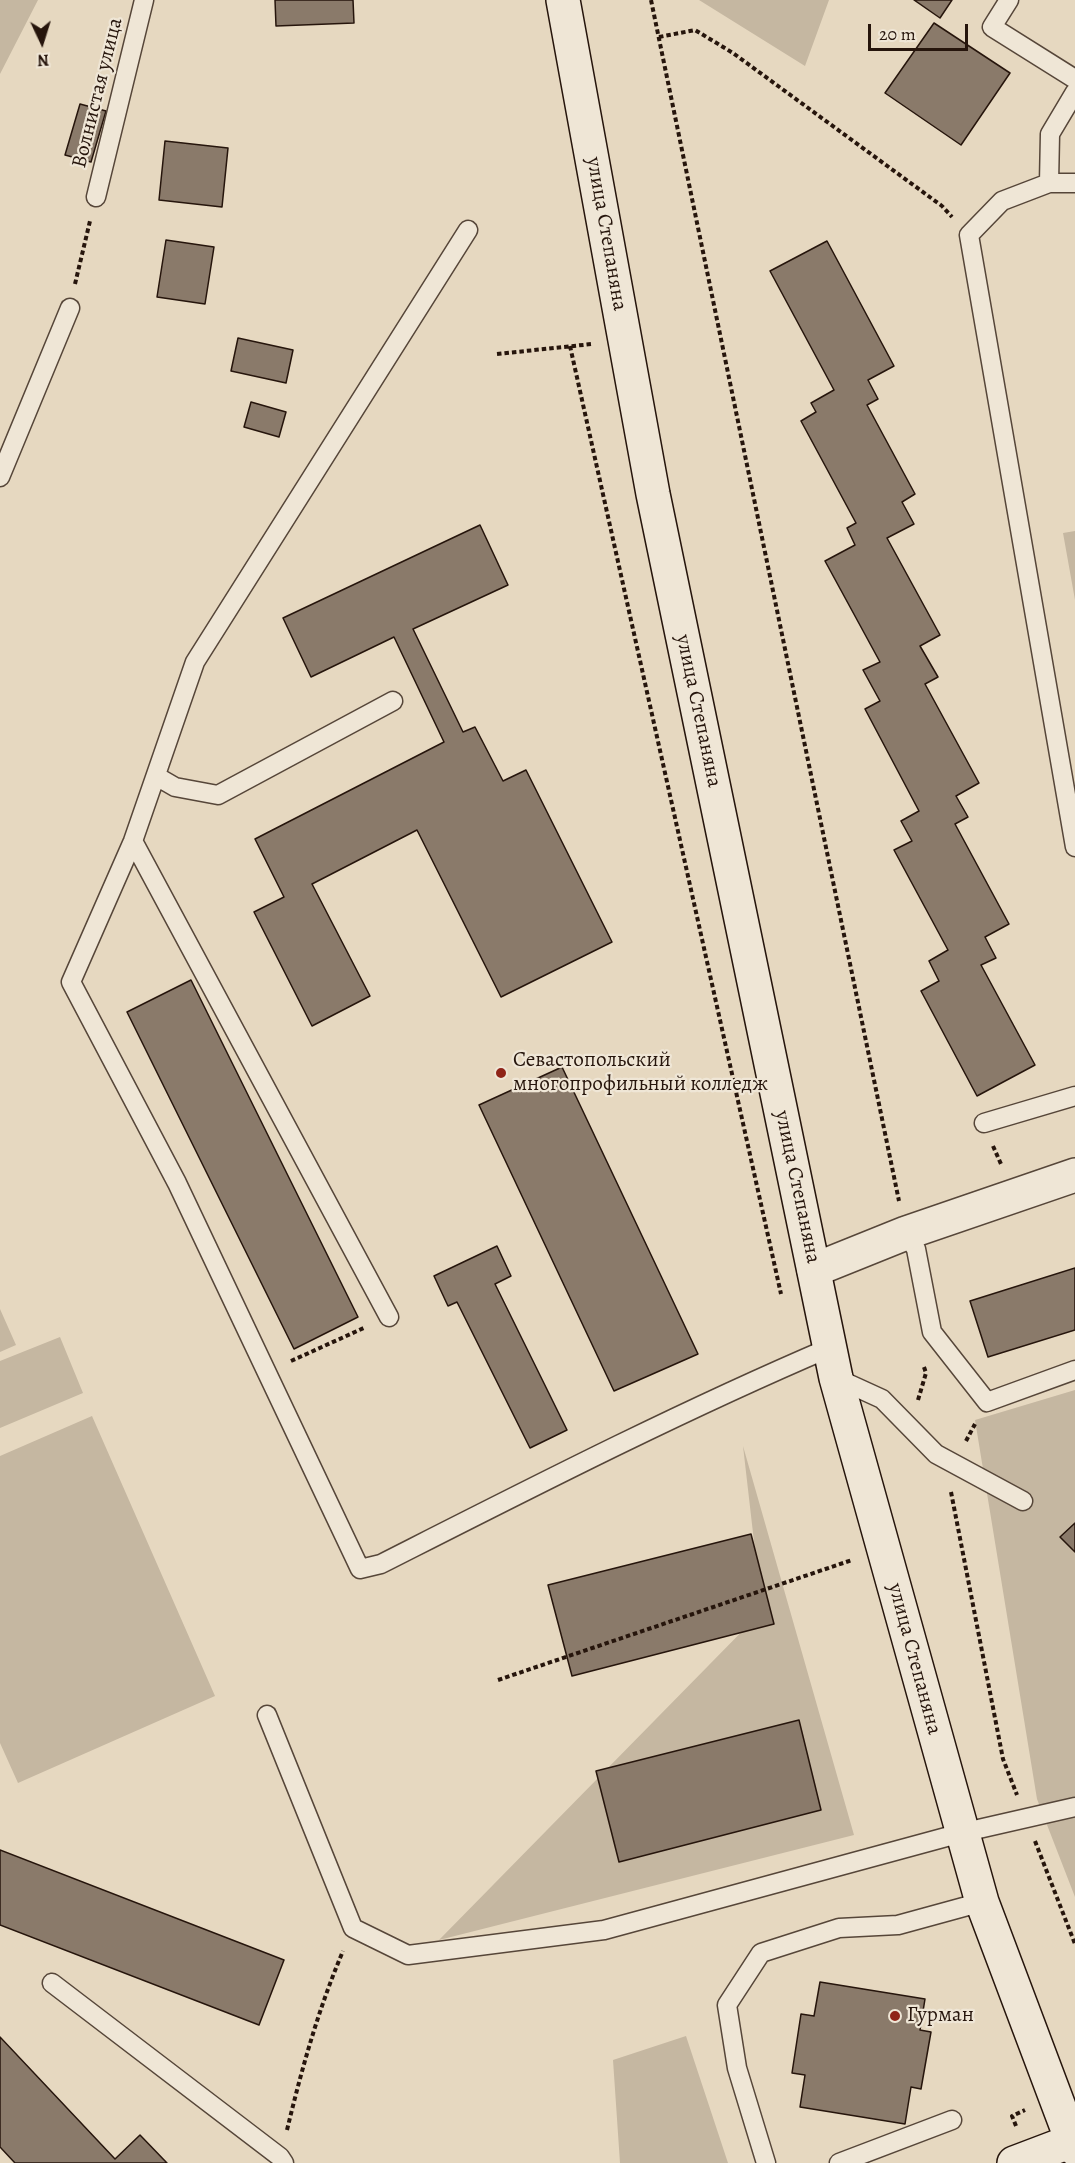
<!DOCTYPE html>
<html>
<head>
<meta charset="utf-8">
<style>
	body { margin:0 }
	#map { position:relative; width:1075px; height:2163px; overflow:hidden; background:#e6d8c0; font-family:Alegreya,serif }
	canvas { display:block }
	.north { position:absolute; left:12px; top:12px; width:60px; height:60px; -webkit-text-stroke:4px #efe6d6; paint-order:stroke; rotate:176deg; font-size:16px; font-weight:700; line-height:24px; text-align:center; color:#26150c }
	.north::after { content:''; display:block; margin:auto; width:21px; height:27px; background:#26150c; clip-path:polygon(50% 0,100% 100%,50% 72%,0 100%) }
	.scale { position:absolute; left:868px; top:24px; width:100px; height:27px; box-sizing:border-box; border:3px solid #26150c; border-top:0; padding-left:8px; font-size:18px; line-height:21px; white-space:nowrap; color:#26150c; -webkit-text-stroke:4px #efe6d6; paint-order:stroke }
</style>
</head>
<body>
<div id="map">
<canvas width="1075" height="2163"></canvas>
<div class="north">N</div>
<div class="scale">20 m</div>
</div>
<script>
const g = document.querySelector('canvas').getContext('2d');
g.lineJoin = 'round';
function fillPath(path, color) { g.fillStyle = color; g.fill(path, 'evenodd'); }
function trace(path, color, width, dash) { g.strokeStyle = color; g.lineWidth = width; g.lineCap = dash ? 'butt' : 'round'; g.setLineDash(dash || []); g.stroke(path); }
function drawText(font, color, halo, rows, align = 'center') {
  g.font = font + ' Alegreya,serif'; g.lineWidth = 4.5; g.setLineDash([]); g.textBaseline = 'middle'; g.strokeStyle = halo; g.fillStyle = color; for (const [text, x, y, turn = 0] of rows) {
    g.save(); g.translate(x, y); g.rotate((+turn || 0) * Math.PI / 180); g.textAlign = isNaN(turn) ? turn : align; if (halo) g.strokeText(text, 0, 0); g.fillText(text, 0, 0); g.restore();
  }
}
fillPath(new Path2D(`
	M0,0H38L0,74Z
	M699,0H829L805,66Z
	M1075,531V600L1063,533Z
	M0,1309L16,1345L0,1352Z
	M60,1337L83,1393L0,1428V1361Z
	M1075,1390V1897L1037,1799L975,1420Z
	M92,1416L215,1696L18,1783L0,1743V1456Z
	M743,1446L854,1835L439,1940L762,1611Z
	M686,2036L728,2163H620L613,2060Z`), '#c5b7a1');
const building = new Path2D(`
	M275,0H353L354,23L276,26Z
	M914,0H952L940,18Z
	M934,23L1010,73L961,145L885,93Z
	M80,104L106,111L91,162L65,155Z
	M165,141L228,148L222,207L159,200Z
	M166,240L214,247L205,304L157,297Z
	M827,241L894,366L868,380L878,399L867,405L915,494L902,502L914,524L887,538L940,635L920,646L938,677L925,684L979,783L956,796L968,817L955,824L1009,924L985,937L996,958L981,965L1035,1065L977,1096L921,991L939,981L929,961L948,950L894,850L912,841L901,821L919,811L865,709L880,701L863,670L880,662L825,561L855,545L847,528L856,523L801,421L816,412L811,403L834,390L770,271Z
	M238,338L293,350L286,383L231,371Z
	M251,402L286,412L279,437L244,427Z
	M480,525L508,585L413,629L463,732L475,727L503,781L526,770L612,942L501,997L417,830L312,884L370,996L312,1026L254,912L284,897L255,839L444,742L394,637L311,677L283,618Z
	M191,980L358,1317L294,1349L127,1012Z
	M562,1067L698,1354L614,1391L479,1105Z
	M497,1246L511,1276L495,1284L567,1430L530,1448L457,1302L448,1306L434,1276Z
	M1075,1268V1330L988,1357L970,1301Z
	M1075,1523V1552L1060,1537Z
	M751,1534L774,1624L572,1676L548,1585Z
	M799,1720L821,1810L619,1862L596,1771Z
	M0,1850L284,1960L259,2025L0,1925Z
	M820,1982L925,1999L920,2030L931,2032L921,2089L911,2087L905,2124L800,2107L805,2075L792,2073L801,2014L814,2016Z
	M0,2037L115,2159L140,2135L167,2163H15L0,2147Z`);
fillPath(building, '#8a7a6a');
trace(building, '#26150c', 1.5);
const service = new Path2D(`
	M1009,0L992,27L1075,79
	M1049,183L1050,134L1075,92
	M1075,183H1049L1002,201L969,235L1075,847
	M96,197L144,0
	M468,230L195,662L133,841L71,982L177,1183L360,1569L381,1564C529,1489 677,1413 829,1348
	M0,477L70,308
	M156,776L175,787L218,795L393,701
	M133,841L389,1317
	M984,1123L1075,1096
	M906,1233L916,1249L932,1332L987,1402L1075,1370
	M836,1378L882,1399L936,1454L1023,1501
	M267,1715L353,1928L408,1955L604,1930L961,1833L1075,1807
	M52,1983L280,2157L284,2163
	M766,2163L737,2068L727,2005L761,1953L839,1928L898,1925L982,1902
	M839,2163L952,2120`);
const minor = new Path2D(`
	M814,1270L906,1233L1075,1175`);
const secondary = new Path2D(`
	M563,0L653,494L836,1378L982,1902L1075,2149
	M1014,2163L1072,2141`);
trace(service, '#564639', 21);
trace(minor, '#564639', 36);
trace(secondary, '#26150c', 36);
trace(new Path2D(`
	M651,0L899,1201
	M659,37L695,30L733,53L942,206L952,217
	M75,284L90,221
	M570,346L781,1294
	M497,354L592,344
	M993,1146L1001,1164
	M291,1361L366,1327
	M918,1400L926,1373L924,1367
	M966,1441L975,1424
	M951,1492L1003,1759L1017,1795
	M498,1680L852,1560
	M1035,1841L1075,1944
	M1016,2126L1012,2116L1025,2110
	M287,2130C302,2068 318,2010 343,1951`), '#26150c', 4, [4.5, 3]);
trace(service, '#efe6d6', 18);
trace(minor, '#efe6d6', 33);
trace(secondary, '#efe6d6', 33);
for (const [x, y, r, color] of [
	[501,1073,6,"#8f2418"],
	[895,2016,6,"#8f2418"]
]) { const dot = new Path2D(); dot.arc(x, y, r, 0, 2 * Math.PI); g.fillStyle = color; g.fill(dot); trace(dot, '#efe6d6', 2); }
drawText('21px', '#26150c', '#efe6d6', [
	["Волнистая улица",98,93,-76],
	["улица Степаняна",606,234,80],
	["улица Степаняна",698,711,78],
	["улица Степаняна",797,1187,78],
	["улица Степаняна",914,1659,75]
]);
drawText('21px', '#26150c', '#efe6d6', [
	["Севастопольский",513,1061],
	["многопрофильный колледж",513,1085],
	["Гурман",907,2016]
], 'left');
</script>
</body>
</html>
